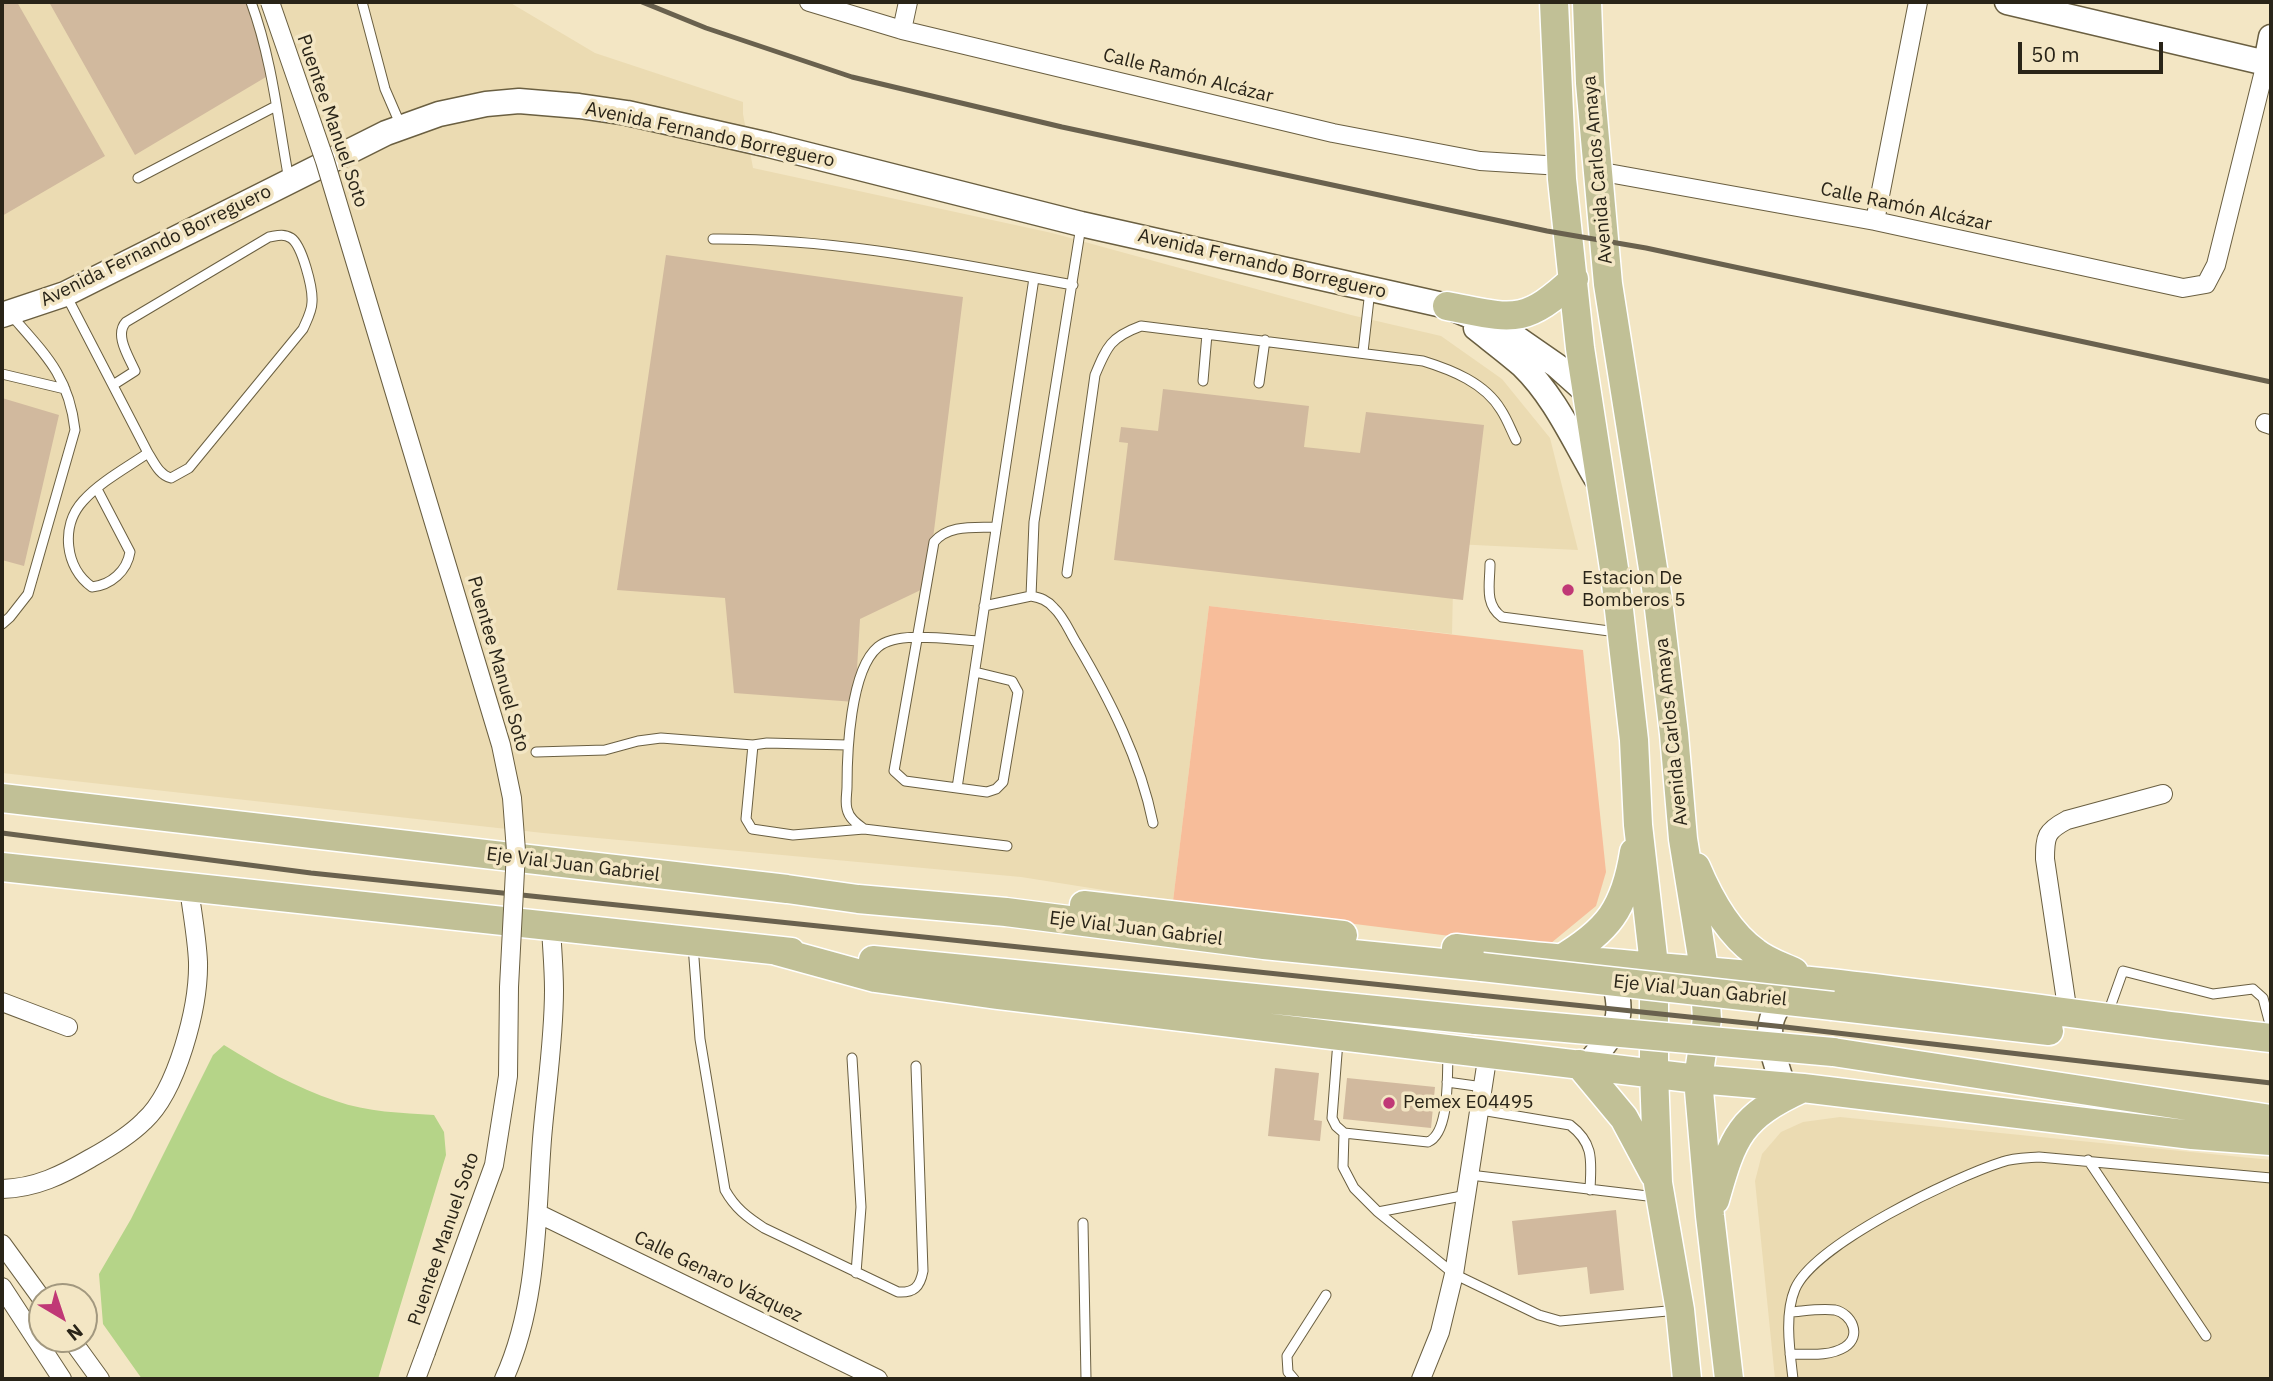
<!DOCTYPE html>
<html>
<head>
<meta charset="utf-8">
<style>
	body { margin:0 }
	#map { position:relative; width:2273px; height:1381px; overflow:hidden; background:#f3e6c4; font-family:"IBM Plex Sans",sans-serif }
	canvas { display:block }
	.frame { position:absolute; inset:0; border:4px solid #292418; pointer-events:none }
	.north { position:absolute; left:28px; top:1283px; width:70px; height:70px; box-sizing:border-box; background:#f3e6c4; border:2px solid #a2987f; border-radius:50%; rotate:141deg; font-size:19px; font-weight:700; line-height:28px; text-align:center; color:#292418 }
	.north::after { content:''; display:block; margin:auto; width:24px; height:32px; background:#c03876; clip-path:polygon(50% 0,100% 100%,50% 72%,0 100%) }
	.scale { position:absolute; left:2018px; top:42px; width:145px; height:32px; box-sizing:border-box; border:4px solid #292418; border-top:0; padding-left:9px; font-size:21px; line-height:24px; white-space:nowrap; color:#292418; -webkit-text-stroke:5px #f3e6c4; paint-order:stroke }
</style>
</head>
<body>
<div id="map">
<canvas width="2273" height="1381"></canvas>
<div class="frame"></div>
<div class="north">N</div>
<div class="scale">50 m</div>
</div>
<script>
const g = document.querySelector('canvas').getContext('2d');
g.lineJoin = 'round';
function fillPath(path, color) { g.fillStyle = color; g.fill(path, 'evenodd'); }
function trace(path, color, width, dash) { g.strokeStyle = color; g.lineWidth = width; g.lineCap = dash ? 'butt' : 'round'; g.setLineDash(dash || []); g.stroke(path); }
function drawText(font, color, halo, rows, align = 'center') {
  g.font = font + ' "IBM Plex Sans",sans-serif'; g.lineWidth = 7; g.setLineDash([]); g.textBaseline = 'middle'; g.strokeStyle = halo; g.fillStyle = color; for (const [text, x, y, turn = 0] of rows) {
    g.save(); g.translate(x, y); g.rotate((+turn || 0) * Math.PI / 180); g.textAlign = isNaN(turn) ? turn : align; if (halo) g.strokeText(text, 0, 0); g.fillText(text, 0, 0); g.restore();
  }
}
fillPath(new Path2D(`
	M2,2H509L595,53L743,102V114L753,168L1052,233L1351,315L1441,336L1502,379L1550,438L1578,550L1454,544L1452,634L1209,606L1173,901L1021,877L543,833L2,773Z
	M1840,1117L2271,1160V1379H1775L1755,1181L1762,1154L1781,1132L1803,1122Z`), '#ebdbb2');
fillPath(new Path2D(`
	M1209,606L1583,650L1606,872L1596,906L1545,948L1173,901Z`), '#f7bd9a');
fillPath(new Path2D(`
	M224,1045C260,1067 296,1088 336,1101C367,1112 402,1113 434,1115L444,1132L446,1155L378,1379H142L103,1324L99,1274L131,1219L213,1055Z`), '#b5d488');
fillPath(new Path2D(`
	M2,2H17L105,156L2,216Z
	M49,2H251L271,74L135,155Z
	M666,255L963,297L927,587L860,619L855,702L734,693L725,598L617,590Z
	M1163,389L1309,406L1304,447L1360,453L1366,412L1484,425L1463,600L1114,560L1128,443L1119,442L1121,427L1158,431Z
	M2,398L59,415L24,566L2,560Z
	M1275,1068L1319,1073L1314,1120L1322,1121L1320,1141L1268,1136Z
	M1347,1078L1435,1087L1431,1128L1343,1119Z
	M1616,1210L1624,1290L1590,1294L1587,1267L1518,1275L1512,1221Z`), '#d1b99e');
const lane = new Path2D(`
	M251,2C272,59 278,120 289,180
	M362,2L385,89L401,126
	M138,178L276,106
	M1081,226L1034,522L1031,596C1041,598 1047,600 1054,608C1064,617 1070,633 1077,644C1110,700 1140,759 1153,823
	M713,239C835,238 954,263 1073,285
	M66,295L148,453C154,462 159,475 171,478L189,468L303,329C307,320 312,311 312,302C313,288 302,245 291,238C283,233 276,236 269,237L126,322C114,335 129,357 135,371L113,385
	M1363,352L1370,290
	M2,374L65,389
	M1203,381L1207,334
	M1259,383L1265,340
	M97,489L130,552C127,571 111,585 92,587C65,568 60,526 83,501C100,482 126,468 148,453
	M1490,564C1490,584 1484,604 1502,617L1617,632
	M1067,573L1095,375C1107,346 1111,337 1141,326L1423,361C1452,370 1485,383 1501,410C1507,419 1511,430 1516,440
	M984,606L1031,596
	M2,624L10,617L28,594L75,430C69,376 45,354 11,315
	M979,641C953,640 898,630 878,647C850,670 847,753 847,787C847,793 845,802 847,809C849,818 856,823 864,829L1007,846
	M975,672L1012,681L1018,692L1003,782L996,789L987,792L905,781L894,771L934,542C949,524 975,528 996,527
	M753,745L746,819L752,829L793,835L864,829
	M536,752L605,750L638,741L661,738L753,745L767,743L847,745
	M957,788L1034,278
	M693,945L700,1039L725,1190C735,1208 747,1217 764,1228L898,1292C914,1293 920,1287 923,1271L916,1066
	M2108,1013L2123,971L2213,994L2253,989L2263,998L2271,1028
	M1338,1041L1332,1118L1336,1126L1344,1133L1428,1142C1450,1133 1447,1075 1448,1054
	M852,1058L861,1207L856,1273
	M1447,1082L1483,1087
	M1481,1110L1570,1125C1595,1144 1591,1162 1590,1190
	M1344,1133L1343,1167L1354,1188L1378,1212
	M2088,1160L2206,1336
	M1470,1175L1656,1197
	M1467,1195L1378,1212L1454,1274L1539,1315L1560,1321L1678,1310
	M1083,1223L1086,1379
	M1790,1312C1804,1311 1821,1308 1835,1310C1852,1314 1862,1336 1845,1347C1829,1357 1808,1354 1790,1354
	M1294,1379L1288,1372L1287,1356L1326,1295
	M1793,1379C1790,1352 1784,1315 1795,1289C1814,1244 1955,1177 2002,1162C2013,1158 2027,1158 2039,1157L2271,1178`);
const street = new Path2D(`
	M809,2L902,30L1333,133L1480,161L1562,166
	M902,30L908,2
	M1597,171L1875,221L2183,288L2206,284L2216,265L2266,63
	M1875,221L1918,2
	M2265,423L2271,425
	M2,1002L68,1027
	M2068,1014L2045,859C2045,836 2046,831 2067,820L2163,794
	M2,1189C36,1188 62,1175 91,1158C109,1148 130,1135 144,1121C177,1091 199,1007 198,962C197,938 192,912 189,888
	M539,1214L878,1379
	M2,1244L42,1299
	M2,1287L62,1379
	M71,1339L100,1379
	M416,1379L426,1352
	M504,1379C538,1304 536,1219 542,1139C546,1090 554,1040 554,990C554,969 552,948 551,927
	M1421,1379L1440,1332L1454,1274L1488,1053`);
const secondary = new Path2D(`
	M2007,2L2266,63L2271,37
	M2,315L65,294L386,133L439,114L486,104L519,101L579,106L627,113L769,145L1081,224L1447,306L1508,332L1557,366L1585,391
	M1476,328C1491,340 1507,352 1522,365C1555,397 1573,439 1596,478
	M1587,1065C1622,1025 1625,1017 1610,966
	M1783,1086C1772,1049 1756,1018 1794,991`);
const primary = new Path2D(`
	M1554,2L1562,179L1580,348L1615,575L1634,740L1638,825L1654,965V1073L1658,1183L1680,1310L1687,1379
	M1587,2L1590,83L1608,284L1658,600L1674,734L1683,839L1704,969L1707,1019L1698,1079L1710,1216L1729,1379
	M1447,306C1511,318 1523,327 1574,279
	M2,798L787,889L858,899L1006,912L1264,945L1482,967
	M2,867L791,952
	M1696,867C1709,898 1727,932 1755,952C1766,961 1781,966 1794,972
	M1084,905L1343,935
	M1456,948C1577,962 1699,969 1820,982C1970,998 2120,1021 2271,1038
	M773,950L875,978L997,995L1698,1079L1803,1088L2192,1135L2271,1141
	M873,960L1476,1020
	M1559,960C1608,931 1625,909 1634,852
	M1833,1006L2049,1031
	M1833,1052L2271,1119
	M1579,1064L1624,1118L1654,1174
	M1715,1200C1733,1136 1740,1117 1803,1088`);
trace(lane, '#6a5f41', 11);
trace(street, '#6a5f41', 20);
trace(secondary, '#6a5f41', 27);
trace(primary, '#fff', 31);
trace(lane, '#fff', 9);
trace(street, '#fff', 18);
trace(secondary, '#fff', 24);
trace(primary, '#c1c096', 28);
trace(new Path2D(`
	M642,2L706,28L852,77L1062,127L1547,231L1646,248L2271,382
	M2,833L311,873L1785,1027L2271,1083`), '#69614e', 5);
const streetBridge = new Path2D(`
	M270,2L325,161L501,745L512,798L516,851L509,987L508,1076L494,1165L426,1352`);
const primaryBridge = new Path2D(`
	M1482,967L1833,1006
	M1476,1020L1833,1052`);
trace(streetBridge, '#6a5f41', 20, []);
trace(primaryBridge, '#fff', 31, []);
trace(streetBridge, '#fff', 18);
trace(primaryBridge, '#c1c096', 28);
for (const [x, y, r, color] of [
	[1568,590,7,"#c03876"],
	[1389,1103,7,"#c03876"]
]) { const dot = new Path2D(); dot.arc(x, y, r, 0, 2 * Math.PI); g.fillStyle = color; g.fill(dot); trace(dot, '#f3e6c4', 2.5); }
drawText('19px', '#292418', '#f3e6c4', [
	["Calle Ramón Alcázar",1188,76,14],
	["Puentee Manuel Soto",332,121,71],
	["Avenida Fernando Borreguero",710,135,12],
	["Avenida Carlos Amaya",1598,170,-95],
	["Calle Ramón Alcázar",1906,207,12],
	["Avenida Fernando Borreguero",156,246,-26],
	["Avenida Fernando Borreguero",1262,264,13],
	["Puentee Manuel Soto",498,664,74],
	["Avenida Carlos Amaya",1672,732,-96],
	["Eje Vial Juan Gabriel",573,865,7],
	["Eje Vial Juan Gabriel",1136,929,7],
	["Eje Vial Juan Gabriel",1700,991,6],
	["Puentee Manuel Soto",444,1239,-71],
	["Calle Genaro Vázquez",718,1277,26]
]);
drawText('19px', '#292418', '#f3e6c4', [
	["Estacion De",1582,579],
	["Bomberos 5",1582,601],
	["Pemex E04495",1403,1103]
], 'left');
</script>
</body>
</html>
